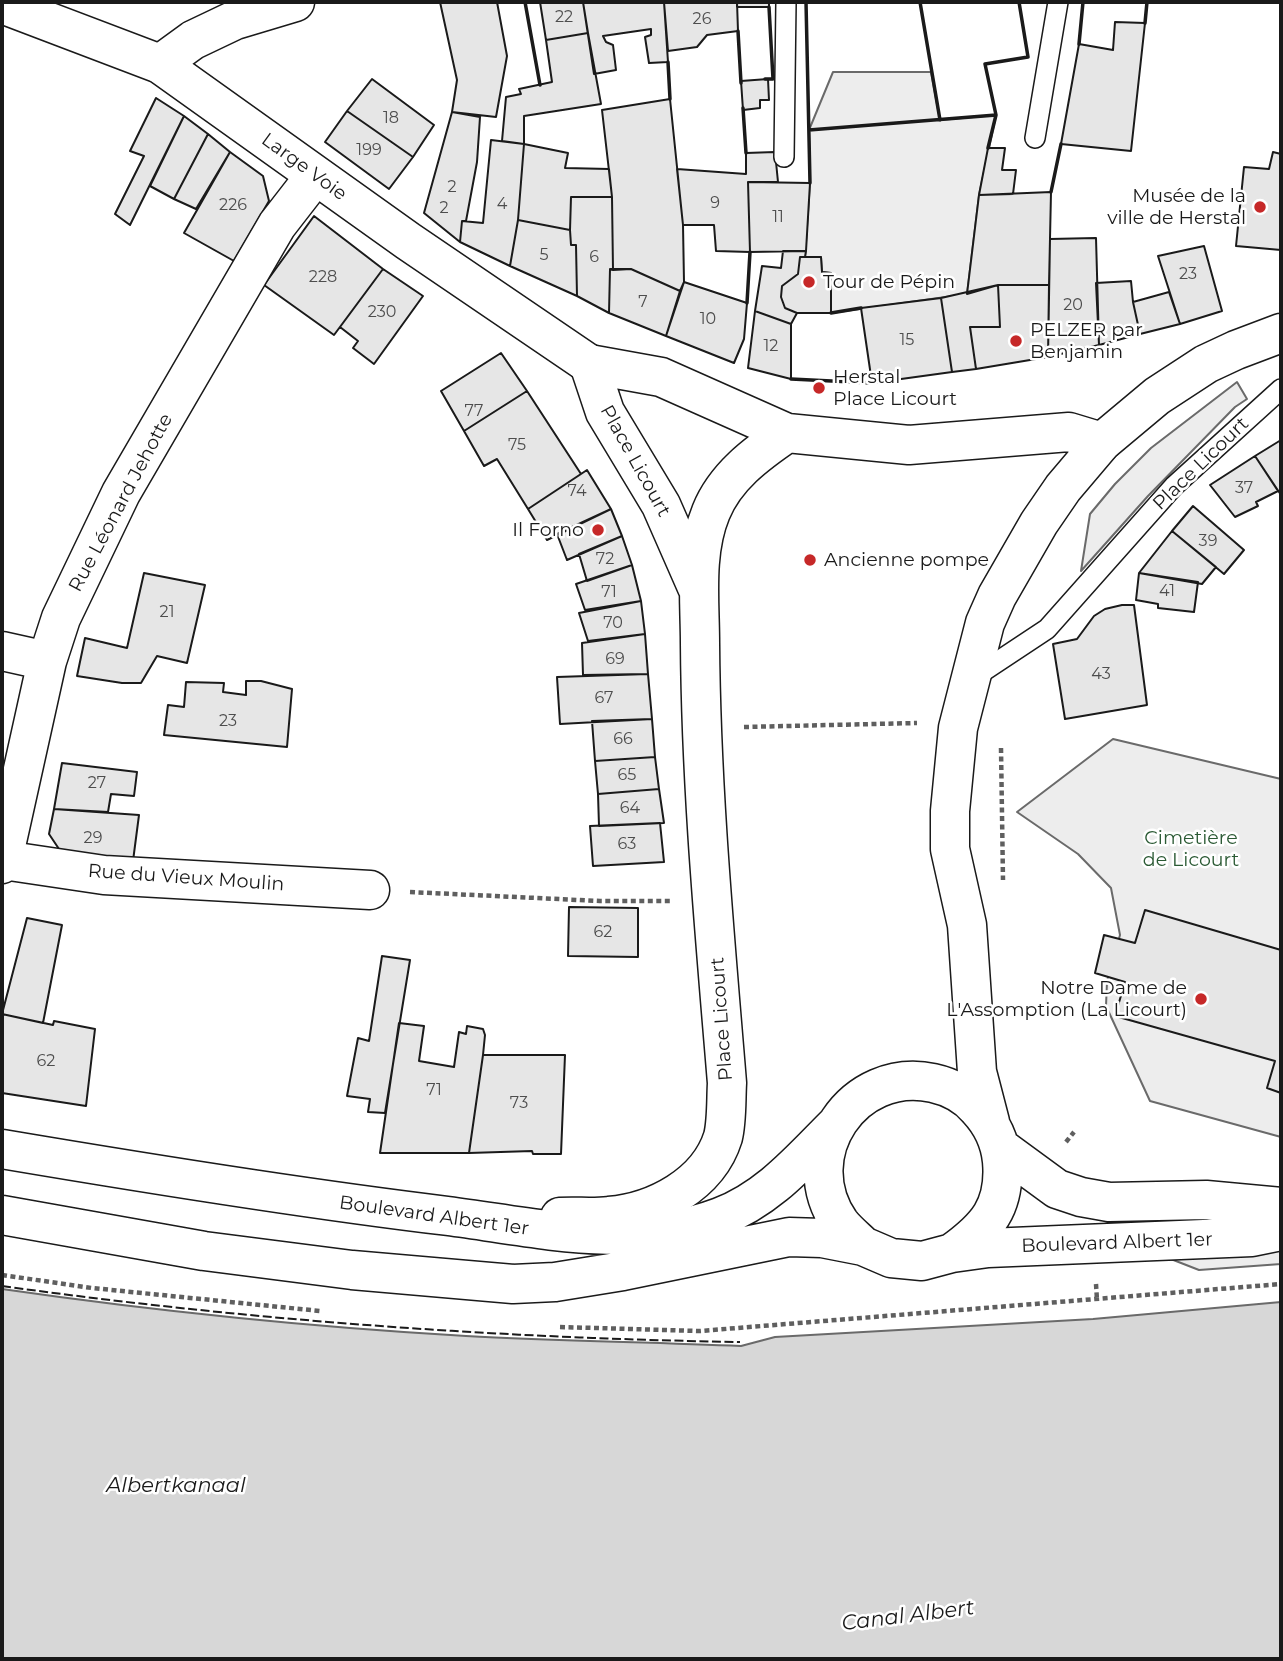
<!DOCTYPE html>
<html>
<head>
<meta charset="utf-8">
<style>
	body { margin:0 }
	#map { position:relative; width:1283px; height:1661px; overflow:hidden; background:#fff; font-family:Montserrat,sans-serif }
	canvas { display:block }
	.frame { position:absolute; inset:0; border:4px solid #1a1a1a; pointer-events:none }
</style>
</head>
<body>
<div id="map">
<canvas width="1283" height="1661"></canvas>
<div class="frame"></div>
</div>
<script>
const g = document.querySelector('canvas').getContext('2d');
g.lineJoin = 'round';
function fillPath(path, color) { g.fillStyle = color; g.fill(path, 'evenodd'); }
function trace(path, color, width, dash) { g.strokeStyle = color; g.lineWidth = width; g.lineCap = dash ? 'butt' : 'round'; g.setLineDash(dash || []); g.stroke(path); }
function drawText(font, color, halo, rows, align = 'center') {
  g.font = font + ' Montserrat,sans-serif'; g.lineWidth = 5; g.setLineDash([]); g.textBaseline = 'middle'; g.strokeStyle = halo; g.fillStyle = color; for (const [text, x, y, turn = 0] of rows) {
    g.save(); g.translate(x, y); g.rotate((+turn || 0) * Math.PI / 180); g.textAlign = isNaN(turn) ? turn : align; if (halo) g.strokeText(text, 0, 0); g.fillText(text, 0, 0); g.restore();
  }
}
const built = new Path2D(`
	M833,72H931L940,120L996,115L979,195L967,294L831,313V273L822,272L821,257H805L810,183L809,130Z
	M1237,382L1247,399L1235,407L1148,496L1081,571L1090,514L1115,484L1151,448Z
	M1113,739L1281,779V1137L1150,1101L1106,1006L1107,981L1120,935L1111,888L1078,854L1017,812Z
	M1281,1244V1264L1199,1270L1158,1254Z`);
fillPath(built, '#ededed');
trace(built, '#6a6a6a', 2);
const water = new Path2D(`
	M2,1289C155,1311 310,1327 466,1336C557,1341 649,1342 741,1346L775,1337L1093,1319L1281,1302V1659H2Z`);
fillPath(water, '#d7d7d7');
trace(water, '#6a6a6a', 2);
const building = new Path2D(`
	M440,2H497L507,56L496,117L452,112L457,80Z
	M540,2H583L588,33L546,40Z
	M583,2H664L668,62L649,63L645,37L651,35V29L603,36L606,42L613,45L616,70L594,74Z
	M664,2H737L738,31L707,35L697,47L668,51Z
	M737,2H769V7H737Z
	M1115,22L1145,23L1131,151L1061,144L1079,44L1113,50Z
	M588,33L601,104L524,116V144L502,141L506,97L521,94L519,89L552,82L546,40Z
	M372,79L434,125L413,157L347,111Z
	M768,79L769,100H760V108L743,110L741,81Z
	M156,98L184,116L130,225L115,214L144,156L130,151Z
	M670,99L683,225L684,282L680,291L631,269L613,270L612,197L602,110Z
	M347,111L413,157L389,189L325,142Z
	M452,112L480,117L477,162L466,221H462L460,242L424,213Z
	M184,116L208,134L174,199L150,186Z
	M208,134L230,152L196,209L174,199Z
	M491,140L524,144L518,220L510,266L460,242L462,221L483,223Z
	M524,144L568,153L565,168L609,169L612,197H571L570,230L518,220Z
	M988,148H1005L1002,170H1016L1013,194L979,195Z
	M230,152L263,176L269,201L234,261L184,233Z
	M775,152L778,182H748L750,252L716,251L714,225H683L677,169L746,174V153Z
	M1273,152L1281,154V250L1236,246L1244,167L1269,169Z
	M748,182L810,183L806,251L750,252Z
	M1051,192L1049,285H998L967,294L979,195Z
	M571,197H612L613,270L610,269L609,313L577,296L576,245H571L570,230Z
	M314,216L383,269L334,335L264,285Z
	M518,220L570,230L571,245H576L577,296L510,266Z
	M1096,238L1099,345L1048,357L1050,239Z
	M1204,246L1222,311L1180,324L1158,256Z
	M783,251H806L805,257H800L798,274L782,286L781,297L785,308L797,313L791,324L755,311L762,266L781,268Z
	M800,257H821L822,272L831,273V313H797L785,308L781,297L782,286L798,274Z
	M383,269L423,296L374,364L353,348L358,341L340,327Z
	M610,269H631L680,291L666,336L609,313Z
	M1131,281L1133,302L1140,334L1099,345L1096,283Z
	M684,282L747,303L744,339L734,363L666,336Z
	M998,285H1049L1048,357L976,369L970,327H1000Z
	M998,285L1000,327H970L976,369L952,372L941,298Z
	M1169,292L1180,324L1140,334L1133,302Z
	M941,298L952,372L872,383L861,308Z
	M755,311L791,324V379L748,368Z
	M501,353L527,391L464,431L441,391Z
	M527,391L581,474L528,509L497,459L484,466L464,431Z
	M1281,440V495L1255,456Z
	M1255,456L1278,491L1256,502L1258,506L1235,517L1210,485Z
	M587,470L611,509L547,540L528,509Z
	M1193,506L1244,550L1224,574L1172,531Z
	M611,509L622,536L567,560L557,534Z
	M1172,531L1216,567L1202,584L1139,573Z
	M622,536L632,565L587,581L579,554Z
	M632,565L641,601L585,610L576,584Z
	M144,573L205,585L187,663L157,656L141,683H122L77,676L85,638L127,648Z
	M1139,573L1198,582L1194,612L1158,608V604L1136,600Z
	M641,601L645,634L588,641L579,613Z
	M1122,605H1134L1147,705L1065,719L1053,644L1077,639L1094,616L1105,609Z
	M645,634L648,674L583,675L582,643Z
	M648,674L652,719L560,724L557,677Z
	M246,681H261L292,689L287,747L164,735L168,705L184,707L186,682L224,683L223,692L246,695Z
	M652,719L655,757L595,761L592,721Z
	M655,757L659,789L598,794L595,761Z
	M62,763L137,772L134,796L111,794L108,812L54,809Z
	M659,789L664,823L599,826L598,794Z
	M54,809L139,815L133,861L61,852L49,834Z
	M660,823L664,862L593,866L590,826Z
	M569,907L638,908V957L568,956Z
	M1145,910L1281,950V1093L1267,1088L1275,1061L1115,1016L1125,982L1095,973L1104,935L1135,943Z
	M27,918L62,925L43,1023L2,1014Z
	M382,956L410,960L385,1113L368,1112L370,1099L347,1096L358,1038L369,1041Z
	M2,1014L53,1025L54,1021L95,1029L86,1106L2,1093Z
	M399,1023L424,1026L419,1061L454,1067L459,1032L466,1034L467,1026L483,1029L485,1035L483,1055L469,1153H380Z
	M483,1055H565L561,1154H533L532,1151L469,1153Z`);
fillPath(building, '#e6e6e6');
trace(building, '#1a1a1a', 2);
const lane = new Path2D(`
	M1035,138L1058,2
	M784,157L786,2
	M973,678L1047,629L1174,486L1281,389`);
const street = new Path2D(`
	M160,64L193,40L235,20L295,2
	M697,587L661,505L605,412L589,364L661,377L787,433L909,445L1069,432L1102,442
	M2,651L47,661
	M3,860L104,875L370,890
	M2,864L47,661L61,618L121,493L277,225L315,176
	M560,1217C576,1216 593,1218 609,1216C655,1212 708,1185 723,1137C727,1121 726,1100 727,1083C715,937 701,790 700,643C700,601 694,553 711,512C725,477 756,454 787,433`);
const secondary = new Path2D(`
	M2,4L160,64L408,241L589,364
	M990,1122L977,1072L967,925L950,849V811L958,728L985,623L997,596L1039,523L1063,488L1102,442L1157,396L1206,364L1236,350L1281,333
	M1001,1148L1057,1189L1081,1197L1109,1202L1206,1200L1281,1207
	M2,1149C150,1174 298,1198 448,1216C540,1228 630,1251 720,1217C768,1199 800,1161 835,1126
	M2,1215L204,1251L282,1261L352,1270L513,1284L555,1282L623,1271L789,1237L822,1238L863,1246L891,1258L922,1261L952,1253L988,1248L1252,1237L1281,1231
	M863,1246C856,1239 846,1231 840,1223C793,1155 853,1066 933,1083C951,1087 967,1096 978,1109C992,1124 1000,1141 1002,1161C1006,1207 987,1228 952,1253`);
trace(lane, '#1a1a1a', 22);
trace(street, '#1a1a1a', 41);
trace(secondary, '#1a1a1a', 41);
trace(new Path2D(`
	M744,727L917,723
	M1001,748L1003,880
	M410,892L600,901H671
	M1066,1142L1074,1132
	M2,1275L92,1288L320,1311
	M1096,1284L1097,1300
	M560,1327L700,1331L1281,1284`), '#5f5f5f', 4.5, [5, 3.5]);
trace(lane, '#fff', 19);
trace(street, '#fff', 38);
trace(secondary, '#fff', 38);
trace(new Path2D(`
	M2,1286C246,1320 493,1338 740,1342`), '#1a1a1a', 2, [9, 3.5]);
trace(new Path2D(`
	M525,2L540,85
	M806,2L810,183
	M920,2L940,120
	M1145,23L1147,2
	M738,31L741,83
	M1079,44L1083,2
	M668,62L670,99
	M765,79H773L769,7
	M743,108L746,153
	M809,130L996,115
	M988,148L996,115L985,64L1028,57L1019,2
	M1051,192L1061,144
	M747,303L750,252
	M831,313L861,308
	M791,379L872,383`), '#1a1a1a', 3.5);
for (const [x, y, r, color] of [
	[1260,207,7,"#c62828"],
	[809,282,7,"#c62828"],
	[1016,341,7,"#c62828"],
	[819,388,7,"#c62828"],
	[598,530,7,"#c62828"],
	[810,560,7,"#c62828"],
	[1201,999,7,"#c62828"]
]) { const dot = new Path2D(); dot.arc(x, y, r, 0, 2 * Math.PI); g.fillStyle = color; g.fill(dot); trace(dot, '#fff', 2.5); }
drawText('16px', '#4d4d4d', null, [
	["22",564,17],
	["26",702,19],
	["18",391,118],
	["199",369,150],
	["2",452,187],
	["9",715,203],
	["4",502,204],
	["226",233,205],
	["2",444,208],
	["11",778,217],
	["5",544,255],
	["6",594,257],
	["23",1188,274],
	["228",323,277],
	["7",643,302],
	["20",1073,305],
	["230",382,312],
	["10",708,319],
	["15",907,340],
	["12",771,346],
	["77",474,411],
	["75",517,445],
	["37",1244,488],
	["74",577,491],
	["39",1208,541],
	["72",605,559],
	["41",1167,591],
	["71",609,592],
	["21",167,612],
	["70",613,623],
	["69",615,659],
	["43",1101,674],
	["67",604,698],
	["23",228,721],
	["66",623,739],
	["65",627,775],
	["27",97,783],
	["64",630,808],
	["29",93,838],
	["63",627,844],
	["62",603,932],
	["62",46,1061],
	["71",434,1090],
	["73",519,1103]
]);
drawText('19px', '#1a1a1a', '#fff', [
	["Large Voie",304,167,36],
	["Place Licourt",635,461,61],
	["Place Licourt",1201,464,-44],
	["Rue Léonard Jehotte",121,503,-62],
	["Rue du Vieux Moulin",186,878,4],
	["Place Licourt",722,1019,-94],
	["Boulevard Albert 1er",434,1216,8],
	["Boulevard Albert 1er",1117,1243,-2]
]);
drawText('19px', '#1a1a1a', '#fff', [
	["Musée de la",1246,196,"right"],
	["ville de Herstal",1246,218,"right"],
	["Tour de Pépin",823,282],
	["PELZER par",1030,330],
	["Benjamin",1030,352],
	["Herstal",833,377],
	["Place Licourt",833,399],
	["Il Forno",584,530,"right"],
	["Ancienne pompe",824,560],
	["Notre Dame de",1187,988,"right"],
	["L'Assomption (La Licourt)",1187,1010,"right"]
], 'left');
drawText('19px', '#2b5a34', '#fff', [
	["Cimetière",1191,838],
	["de Licourt",1191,860]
]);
drawText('italic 21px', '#1a1a1a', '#fff', [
	["Albertkanaal",176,1486],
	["Canal Albert",908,1616,-7]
]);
</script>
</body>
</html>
